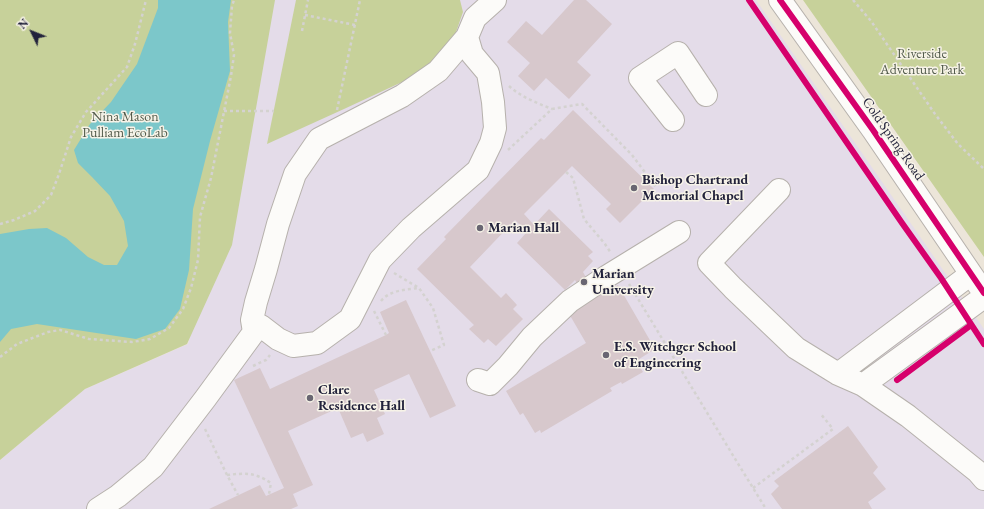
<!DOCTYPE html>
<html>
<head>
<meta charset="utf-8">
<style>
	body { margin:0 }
	#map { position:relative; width:984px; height:509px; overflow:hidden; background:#ece5d9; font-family:"EB Garamond",serif }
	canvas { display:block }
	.north { position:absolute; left:12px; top:12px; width:40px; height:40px; -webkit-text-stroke:3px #f7f3e8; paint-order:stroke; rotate:313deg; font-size:11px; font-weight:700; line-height:16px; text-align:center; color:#22223b }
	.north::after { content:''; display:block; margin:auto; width:14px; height:18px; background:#22223b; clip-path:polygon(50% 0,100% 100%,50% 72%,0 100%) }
</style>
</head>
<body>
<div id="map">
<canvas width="984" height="509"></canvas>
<div class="north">N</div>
</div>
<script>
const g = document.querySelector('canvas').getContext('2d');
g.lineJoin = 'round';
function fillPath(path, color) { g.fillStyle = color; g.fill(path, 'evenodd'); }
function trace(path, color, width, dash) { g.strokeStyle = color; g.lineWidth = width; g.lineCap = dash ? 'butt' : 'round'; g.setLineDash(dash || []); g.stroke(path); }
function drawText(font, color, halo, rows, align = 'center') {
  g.font = font + ' "EB Garamond",serif'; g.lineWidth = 3; g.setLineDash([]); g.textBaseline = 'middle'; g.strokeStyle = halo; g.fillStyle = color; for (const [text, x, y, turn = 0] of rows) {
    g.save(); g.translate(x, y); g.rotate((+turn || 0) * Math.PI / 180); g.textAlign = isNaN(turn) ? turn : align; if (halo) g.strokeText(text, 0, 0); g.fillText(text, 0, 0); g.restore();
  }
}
fillPath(new Path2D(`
	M274,0H756L984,329V509H0V460L85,389L188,344Z`), '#e4dce9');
fillPath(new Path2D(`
	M0,0H275L232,245L187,344L85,389L0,460Z
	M296,0H460L463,12L455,35L428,70L344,109L267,144Z
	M803,0H984V257Z`), '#c7d19a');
fillPath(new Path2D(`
	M158,0H231L228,22L230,71L210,141L193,209L189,270L180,309L165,329L136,339L37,324L11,329L0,342V234L29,229L47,228L66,238L88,257L104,265H117L128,246L124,221L110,196L92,177L78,163L74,150L90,124L111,102L137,64L158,8Z`), '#7cc7ca');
fillPath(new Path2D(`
	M574,0H586L612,24L577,62L591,75L569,99L546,78L534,91L518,76L530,63L507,42L526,21L542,35Z
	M573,110L654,189L620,223L606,209L611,204L572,166L524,214L534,225L549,209L593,252L588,256L593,261L583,272L597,297L618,285L655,349L636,361L643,372L622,384L621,382L610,388L612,391L541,433L540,430L535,433L523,413L520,415L506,391L586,343L568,312L587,301L575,280L565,290L517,243L527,232L515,220L470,267L501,298L506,293L517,305L513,309L523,319L496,346L488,339L484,343L469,329L474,325L417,269L446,239L444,237L541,138L544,140Z
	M406,300L456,406L430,418L409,374L374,390L385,414L377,418L384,434L367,442L363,433L351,438L338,408L288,431L313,485L293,494L298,506L291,509H209L260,485L266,496L284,488L234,380L260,368L270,389L386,335L389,333L380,312Z
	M848,426L878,467L873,473L886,489L868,502L872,509H782L771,494L779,486L774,481Z`), '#d7c8cc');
const minor = new Path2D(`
	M780,0L873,130L984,293
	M673,120L640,78L678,53L706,95
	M779,190L709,263L733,288L796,348L838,374L863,385L908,416L978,472L984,479
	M254,332L252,320L256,302L266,269L278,224L295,174L319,139L402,96L438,71L467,37L475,18L495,0
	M838,374L971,274
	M478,380L490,384L508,366L532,337L570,301L606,277L679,232
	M863,385L984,297
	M98,509L118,496L153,467L205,399L254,332L261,326L278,339L293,346L317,343L350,319L380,260L411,228L478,170L491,143L495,128L493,102L488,73L472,54L467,37`);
trace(minor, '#b6b1ac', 24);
trace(new Path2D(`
	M853,0L871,21L935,114L958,144L984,169
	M305,15L355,25
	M302,31L308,0
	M509,86C521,97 537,103 552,109
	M337,110L360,0
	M224,111H274
	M508,150L552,109L582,104L632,155L656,187
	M566,172L573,178L584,219L605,244L611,253
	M0,224L14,220L35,211L51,195L59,174L71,137L86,112L127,67L135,44L146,0
	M394,273L419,288L433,308L444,345L430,351
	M629,284L737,462L766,509
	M381,301C390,290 405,290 418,288
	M374,311L386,335
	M0,357L17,344L48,332L60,330L89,339L132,342L150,339L169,328L183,309L191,288L198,260L200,217L211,178L231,76L234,55L230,33L232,6L234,0
	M253,366L266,360L270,355
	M205,429L227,475L238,495
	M227,475C246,473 254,472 271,483L269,494
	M753,488L833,429L820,413`), '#d4d2d0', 2.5, [3, 3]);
trace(minor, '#fcfbf9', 22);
trace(new Path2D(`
	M749,0L902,223L941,278L984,344
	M780,0L873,130L984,293
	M897,380L971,325`), '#d6006c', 6);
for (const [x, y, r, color] of [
	[634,188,4,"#696672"],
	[480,228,4,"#696672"],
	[584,282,4,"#696672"],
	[606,355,4,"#696672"],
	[310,398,4,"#696672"]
]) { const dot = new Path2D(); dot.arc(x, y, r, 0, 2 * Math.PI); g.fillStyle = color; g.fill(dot); trace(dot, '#f7f3e8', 1.5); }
drawText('14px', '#515a4a', '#f7f3e8', [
	["Riverside",922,54],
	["Adventure Park",922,70],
	["Nina Mason",125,117],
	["Pulliam EcoLab",125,133]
]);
drawText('14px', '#22223b', '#f7f3e8', [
	["Cold Spring Road",893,139,55]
]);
drawText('bold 14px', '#22223b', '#f7f3e8', [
	["Bishop Chartrand",642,180],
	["Memorial Chapel",642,196],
	["Marian Hall",488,228],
	["Marian",592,274],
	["University",592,290],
	["E.S. Witchger School",614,347],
	["of Engineering",614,363],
	["Clare",318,390],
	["Residence Hall",318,406]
], 'left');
</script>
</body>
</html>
